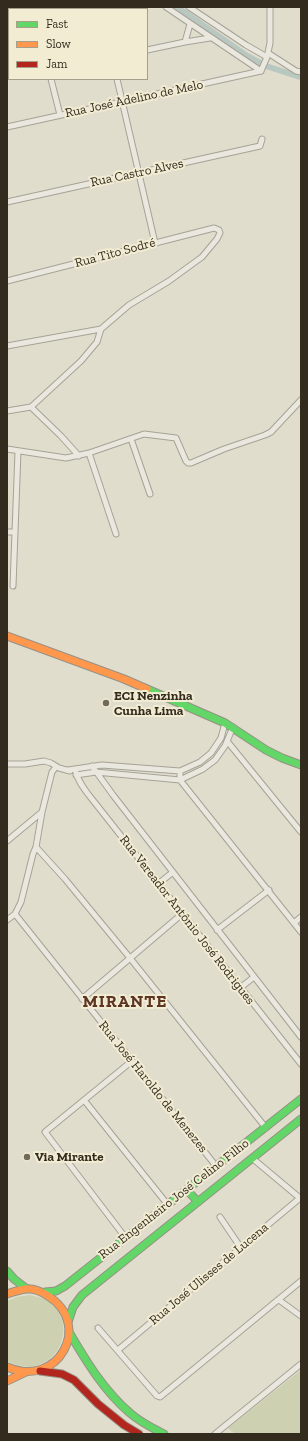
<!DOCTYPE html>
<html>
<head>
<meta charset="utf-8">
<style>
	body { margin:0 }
	#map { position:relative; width:308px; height:1441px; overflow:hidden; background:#e1ddcd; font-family:"Zilla Slab",serif }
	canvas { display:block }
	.frame { position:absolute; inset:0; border:8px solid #342b1f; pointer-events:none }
	.legend { position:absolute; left:8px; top:8px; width:140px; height:72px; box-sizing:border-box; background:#f2ecd3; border:1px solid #a69f8b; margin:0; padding:5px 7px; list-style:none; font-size:12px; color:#342b1f }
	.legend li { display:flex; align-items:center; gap:8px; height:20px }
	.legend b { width:20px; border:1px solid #a69f8b }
</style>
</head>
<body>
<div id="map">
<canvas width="308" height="1441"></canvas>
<div class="frame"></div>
<ul class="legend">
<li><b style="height:5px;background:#63d668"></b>Fast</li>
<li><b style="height:5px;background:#ff974d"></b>Slow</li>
<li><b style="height:5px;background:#b3261e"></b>Jam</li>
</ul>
</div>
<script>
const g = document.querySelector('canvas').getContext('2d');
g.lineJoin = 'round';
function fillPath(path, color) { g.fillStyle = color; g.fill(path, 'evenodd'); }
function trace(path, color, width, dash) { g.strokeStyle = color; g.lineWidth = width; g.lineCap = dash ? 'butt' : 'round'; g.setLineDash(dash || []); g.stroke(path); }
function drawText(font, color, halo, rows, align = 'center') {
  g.font = font + ' "Zilla Slab",serif'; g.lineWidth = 4; g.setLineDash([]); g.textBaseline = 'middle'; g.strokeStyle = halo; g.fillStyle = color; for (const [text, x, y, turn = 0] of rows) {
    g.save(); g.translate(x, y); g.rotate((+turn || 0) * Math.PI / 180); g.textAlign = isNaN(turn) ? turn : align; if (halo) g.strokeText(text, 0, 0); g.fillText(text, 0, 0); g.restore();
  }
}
fillPath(new Path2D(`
	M30,1295C33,1296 38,1297 42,1298C85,1317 58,1386 7,1361V1301L17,1297Z
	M301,1370V1434H235L228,1428Z`), '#cdd0b1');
trace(new Path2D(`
	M300,77L301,81`), '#b8c7bf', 1.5);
trace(new Path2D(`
	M177,7L247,56L266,66L300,77`), '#b8c7bf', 6);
const street = new Path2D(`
	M98,7L99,9
	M166,7L261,71
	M189,7L246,45L267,57
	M104,9L113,7
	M7,29L9,28
	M185,42L190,24
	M147,50L185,42L210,38
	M268,53L296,71L301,72
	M261,71L267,57L270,43V7
	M51,79L60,115
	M117,79L155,243
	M7,127L261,71
	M7,202L260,146L262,139
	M7,281L214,228L219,230L220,233L217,239L202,257L169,281L129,305L101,329L97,342L81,361L31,407
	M7,346L101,329
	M31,407L61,436L79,456
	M7,411L31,407
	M131,439L150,494
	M7,449L66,458L89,453L144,434L176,438L186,461L188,463H191L224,449L265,435L271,432L301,400
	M89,453L116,534
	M7,532H15
	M13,586L18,451
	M227,741L301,832
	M7,764H25L44,761L51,763L59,768L70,771
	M92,766L113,795L301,1037
	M75,769C77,779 82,786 88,794L301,1064
	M68,770L102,765L180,771L200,762L211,753L221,738L225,723
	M180,771V780L301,932
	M76,775L96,772L180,780L203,769L215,760L225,746L233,727
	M7,841L42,812L52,772L56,767
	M36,847L65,879L130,958L266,1128
	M158,884L173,872
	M15,914L216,1166
	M7,920L15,914L21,902L33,854L36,847L42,812
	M294,923L301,917
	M217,930L269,890
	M240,988L254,977
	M82,999L182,914
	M84,1100L168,1205
	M252,1158L301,1199
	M220,1217L241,1248
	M125,1237L45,1132L132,1061
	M279,1300L301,1316
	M98,1328L157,1396L160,1397L301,1281
	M118,1350L300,1198
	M215,1434L301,1364`);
const fast = new Path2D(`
	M147,689L225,723L266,750L282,758L301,765
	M187,1190L198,1202
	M7,1271L14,1279L27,1289
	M45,1292L56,1291L65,1286L301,1099
	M68,1322L73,1307L82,1295L301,1119
	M69,1332C86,1361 104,1391 130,1413C140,1422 152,1428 164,1434`);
const slow = new Path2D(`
	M7,636L124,679L147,689
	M7,1294C13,1292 19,1290 25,1289C33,1288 42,1292 48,1296C93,1324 59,1389 7,1367
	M7,1381L26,1372`);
const jam = new Path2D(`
	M40,1371L62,1374L74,1380L98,1404L124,1425L139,1434`);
trace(street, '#a6a296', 7);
trace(fast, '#969186', 9);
trace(slow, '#969186', 9);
trace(jam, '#969186', 9);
trace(street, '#eae7de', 5);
trace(fast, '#63d668', 7);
trace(slow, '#ff974d', 7);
trace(jam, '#b3261e', 7);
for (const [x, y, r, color] of [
	[106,703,4,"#71695c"],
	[27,1157,4,"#71695c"]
]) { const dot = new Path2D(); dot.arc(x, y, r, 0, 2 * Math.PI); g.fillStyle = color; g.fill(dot); trace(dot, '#f2ecd3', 1.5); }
drawText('13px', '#342b1f', '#f2ecd3', [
	["Rua José Adelino de Melo",134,99,-12],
	["Rua Castro Alves",137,173,-12],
	["Rua Tito Sodré",115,253,-15],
	["Rua Vereador Antônio José Rodrigues",187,920,52],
	["Rua José Haroldo de Menezes",153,1087,51],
	["Rua Engenheiro José Celino Filho",174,1199,-38],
	["Rua José Ulisses de Lucena",209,1274,-40]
]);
drawText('bold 13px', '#342b1f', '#f2ecd3', [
	["ECI Nenzinha",114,696],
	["Cunha Lima",114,711],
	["Via Mirante",35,1157]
], 'left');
g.letterSpacing = '1px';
drawText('bold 17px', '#5c3523', '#f2ecd3', [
	["MIRANTE",125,1002]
]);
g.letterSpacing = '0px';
</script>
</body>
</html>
